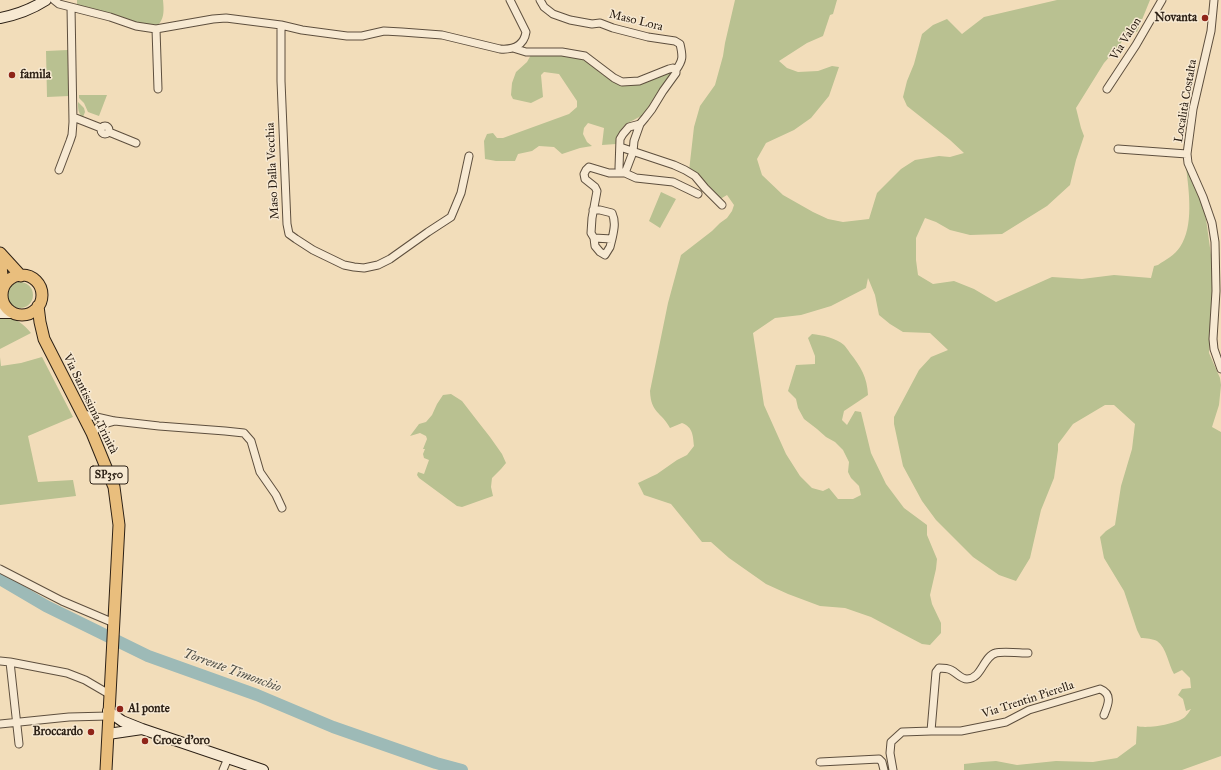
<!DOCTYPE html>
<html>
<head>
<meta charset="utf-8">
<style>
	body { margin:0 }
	canvas { display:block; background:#f2ddba }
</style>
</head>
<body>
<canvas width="1221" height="770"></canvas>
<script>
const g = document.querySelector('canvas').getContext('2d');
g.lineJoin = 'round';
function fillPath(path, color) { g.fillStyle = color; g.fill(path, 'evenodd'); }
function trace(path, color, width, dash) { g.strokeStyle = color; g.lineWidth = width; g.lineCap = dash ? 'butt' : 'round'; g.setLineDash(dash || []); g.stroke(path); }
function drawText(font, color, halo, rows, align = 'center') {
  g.font = font + ' "IM FELL Great Primer",serif'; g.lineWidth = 3; g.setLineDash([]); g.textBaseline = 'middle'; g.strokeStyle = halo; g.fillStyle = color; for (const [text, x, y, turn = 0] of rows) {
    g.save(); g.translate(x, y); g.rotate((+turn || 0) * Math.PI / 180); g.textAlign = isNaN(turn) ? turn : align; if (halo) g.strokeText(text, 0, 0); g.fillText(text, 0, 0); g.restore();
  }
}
fillPath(new Path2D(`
	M77,0H163C164,10 165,21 155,27L132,24L77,6Z
	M735,0H837L833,14L830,15L823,36L807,43L779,61L787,68L798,72L818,71L832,66L839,67L829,96L811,118L794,130L766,143L757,159L762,175L783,195L813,212L828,219L843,222L869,219L877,193L901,169L915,160L939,156L950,157L964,153L950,140L907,106L903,97L907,81L914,64L922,34L933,25L947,19L962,34L984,17L1057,0H1150L1137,32L1128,27L1120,45L1104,63L1076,108L1081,128L1084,136L1076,160L1070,185L1047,206L1002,234L970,235L950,230L936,222L925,218L916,238V260L918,275L933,284L954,281L974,289L996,302L1052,277L1082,279L1114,275L1151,278L1154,266L1158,265C1165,260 1175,255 1180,247C1194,226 1189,192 1186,167L1196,186L1200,196L1206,219L1211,255L1213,284L1209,353L1220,378L1221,385L1219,405L1212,427L1221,432V756L1182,770H964V764L982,762L996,761L1017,765L1056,761L1093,762L1117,758L1136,744L1137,726C1147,729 1177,724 1185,717C1187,715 1189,712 1191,709L1186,711L1183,699L1178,695L1182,689L1191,688L1190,678L1182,670L1174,674C1168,664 1167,648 1157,641C1153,639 1146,638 1141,638L1137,630L1124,591L1104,558L1100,537L1106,531L1115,525L1121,486L1132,449L1135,424L1114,405H1105L1073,424L1058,444V450L1054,478L1041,510L1030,558L1016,581L999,575L973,557L936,520L922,501L903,466L894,424V417L919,370L931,357L948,350L930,333L903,332L890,324L879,315L875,295L868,278L866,288L831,306L801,315L775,318L753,333L764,405L786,454L800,476L812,488L823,491L829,488L838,499H853L861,495L859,486L851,478L848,472L849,462L843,450L835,442L826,437L817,429L804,419L798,408L796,399L788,391L796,365L815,364V356L808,338L812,334C822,335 836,338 844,345C846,347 848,350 850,353C861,367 867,377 868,395L844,411L842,420L847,425L855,411L861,412L871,453L886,484L904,508L927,525V535L937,559L936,569L930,595L932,604L941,623V633L930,645L922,644L901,633L871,617L845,608L820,606L788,594L766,584L729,558L711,542H702L671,504L644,495L638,483L657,474L677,460L687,455L694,446C693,436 693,427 682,423L670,428C661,411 651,414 650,391L668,303L681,255L712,231L720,223L727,218L732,211L734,205L727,195L722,198H718L689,171L694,127L700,106L715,85L723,56L725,43Z
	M68,50L69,96L47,97L46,51Z
	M532,53C547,53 568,51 581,58C596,67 606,81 623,85L673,70V75L662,85L643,115L626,124L623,127L618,134L616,144L602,145L604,128L588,123L584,128L583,134L587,142L592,146L580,148L562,154L554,147L539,146L532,151L518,154L515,161H496L485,159L484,141L487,134L493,133L497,138H503L569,114L577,107V101L559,74L544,72L541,75L543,97L531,103L513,99L511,95L512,83L516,72L527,62Z
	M79,95H107L99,116L88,112L84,103L79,98Z
	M78,102L84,108L85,112L83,117C78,114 78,108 78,102Z
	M661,192L676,199L660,228L649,221Z
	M7 295a13 13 0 1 1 26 0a13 13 0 1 1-26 0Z
	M0,318C15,317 22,322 31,333L0,349Z
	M0,357L1,366L21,363L42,357L73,417L28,436L38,482L73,480L76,496L0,505Z
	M451,394L462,401L479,423L490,437L502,454L506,463L501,469L492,478L491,487L493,496L462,507L457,506L419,478L417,475L418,472L424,474L429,460L424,458L423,454L425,449H423L427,439L426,436L420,433L410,436L419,424L426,422L432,415L437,404L443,395Z`), '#b9c191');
trace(new Path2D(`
	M0,579L46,606L148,656L257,695L333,727L436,763L462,770`), '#9dbab7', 12);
const street = new Path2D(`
	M54,0L59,4L110,17L136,26L156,29L213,19L226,18L281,25L302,30L347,36H362L384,31L402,32L442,35L500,49C512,50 524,46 526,32L510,0
	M540,0L544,7L553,14L570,20L592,24L600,23L613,28L648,37L675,41L680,44C683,57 683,60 676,70
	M1214,0L1211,31L1193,109L1187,154L1188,163L1203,197L1212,223L1215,242L1216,291L1213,339L1214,349L1221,369
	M281,25V81L287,224L289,234L296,239L313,250L344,265L354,267L364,268L378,265L390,259L428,232L451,217L461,193L469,156
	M156,29L158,89
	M513,48L526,52H562L585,56L614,78L622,82L639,81L669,69L673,68L676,70V73L663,91L652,109L645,118L640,124L629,127L623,134L620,139L619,168L620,173
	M1107,89L1136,45L1162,0
	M73,117L101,128
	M101 130a4 4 0 1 1 8 0a4 4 0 1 1-8 0Z
	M109,132L136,143
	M620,147L674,165L685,170L695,176L705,188L722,205
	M1118,149L1187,154
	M59,170L70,141L72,135L73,122L71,7
	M625,173L636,178L673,182L698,194
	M593,210H600L612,213C616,222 614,230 612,239L594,238
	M612,239L610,247L605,255L600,252L595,246L594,238L591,233L592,218L597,191L595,187L585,179L584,174L586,170L589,167L609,173H625L633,152L634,141L640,124
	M83,414L114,421
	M92,433L101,425L115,421L159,426L225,431L244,433L251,441L260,472L276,495L282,508
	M0,569L62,601L114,623
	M0,661L10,662L67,673L85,680L109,694
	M10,662L19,744
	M0,724L69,717L108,716
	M931,731L936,672L939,668C943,668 947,668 951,670C957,673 961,679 967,679C982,679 983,656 996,653C1001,651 1021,653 1028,653
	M820,762L879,759L882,762L884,770
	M223,770L228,758
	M893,770L890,753L891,742L902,732L931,731H961L1006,722L1029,710L1100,689C1113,694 1108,705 1104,715`);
const secondary = new Path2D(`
	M0,18C16,15 32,9 46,0
	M0,300L2,297
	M0,313H13
	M108,711L122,721L142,729L263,770
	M108,734L142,729`);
const primary = new Path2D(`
	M0,253L3,288
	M0,253L21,276
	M2 295a20 20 0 1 1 40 0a20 20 0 1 1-40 0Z
	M38,306L40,322L44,339L92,433L114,487L119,525L106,770`);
trace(street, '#5e4f3e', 9);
trace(secondary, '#2c2015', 12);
trace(primary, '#2c2015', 13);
trace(street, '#f7e9d2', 7);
trace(secondary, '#f7e9d2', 10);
trace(primary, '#e9be7d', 11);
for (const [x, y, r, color] of [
	[1205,18,4,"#8f2418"],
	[12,75,4,"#8f2418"],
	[120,709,4,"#8f2418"],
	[91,732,4,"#8f2418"],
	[145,741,4,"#8f2418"]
]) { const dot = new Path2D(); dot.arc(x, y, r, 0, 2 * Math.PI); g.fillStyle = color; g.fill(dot); trace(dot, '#f7e9d2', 1.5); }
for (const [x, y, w] of [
	[109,475,38]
]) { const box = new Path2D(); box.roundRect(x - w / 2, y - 9, w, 18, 3); g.fillStyle = '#f7e9d2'; g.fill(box); trace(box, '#2c2015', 1); }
drawText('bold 11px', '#2c2015', null, [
	["SP350",109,475]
]);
drawText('bold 12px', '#2c2015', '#f7e9d2', [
	["Novanta",1197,18,"right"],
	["famila",20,75],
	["Al ponte",128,709],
	["Broccardo",83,732,"right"],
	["Croce d'oro",153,741]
], 'left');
drawText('12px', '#2c2015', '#f7e9d2', [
	["Maso Lora",636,21,14],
	["Via Valon",1126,39,-58],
	["Località Costalta",1186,101,-80],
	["Maso Dalla Vecchia",273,171,-93],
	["Via Santissima Trinità",90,404,64],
	["Via Trentin Pierella",1028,700,-18]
]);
drawText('italic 13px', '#4e4e46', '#f7e9d2', [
	["Torrente Timonchio",232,671,20]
]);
</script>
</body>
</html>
